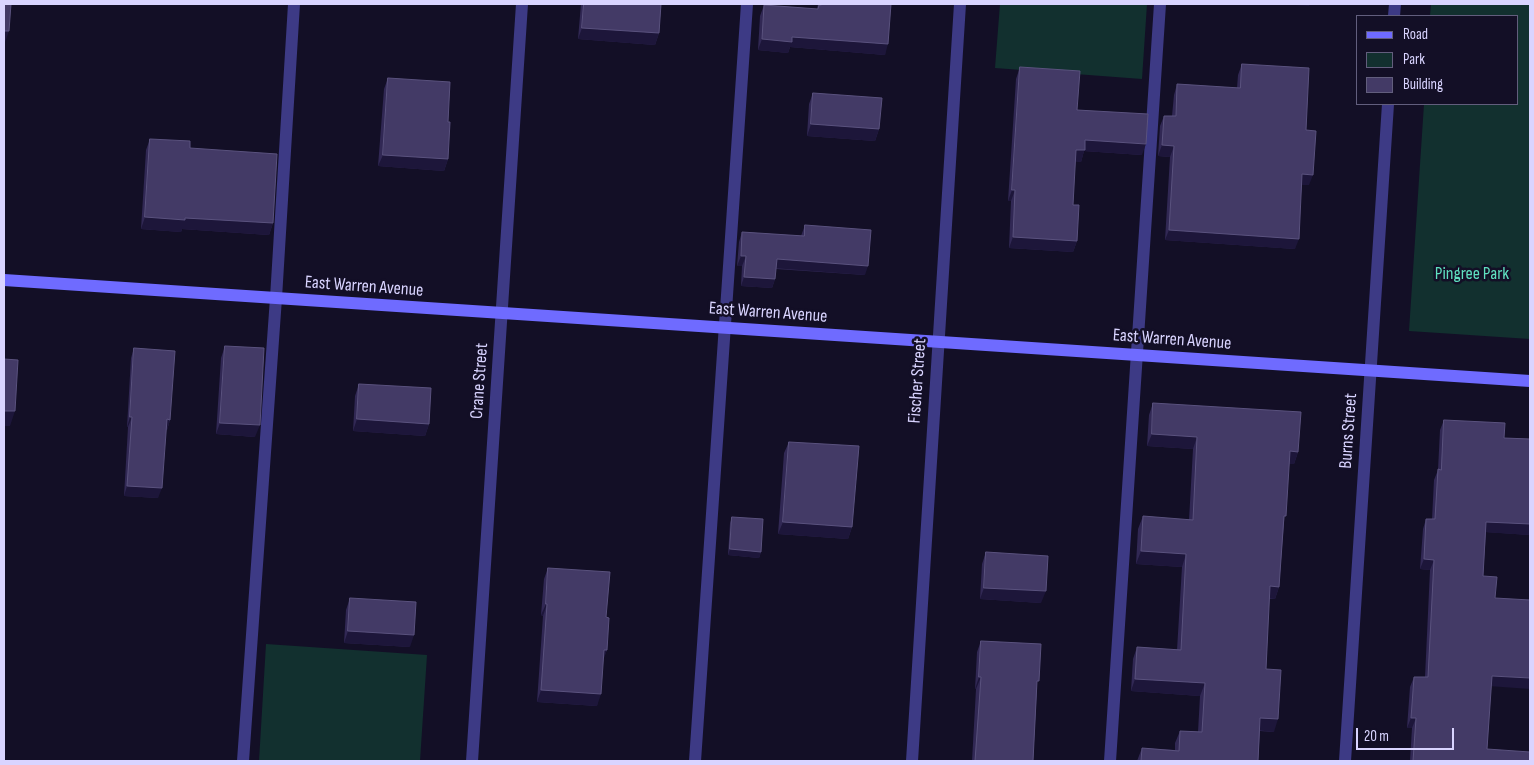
<!DOCTYPE html>
<html>
<head>
<meta charset="utf-8">
<style>
	body { margin:0 }
	#map { position:relative; width:1534px; height:765px; overflow:hidden; background:#130f26; font-family:"Sofia Sans Condensed",sans-serif }
	canvas { display:block }
	.frame { position:absolute; inset:0; border:5px solid #d9d4ff; pointer-events:none }
	.legend { position:absolute; left:1356px; top:15px; width:162px; height:90px; box-sizing:border-box; background:#130f26; border:1px solid #625e7d; margin:0; padding:6px 9px; list-style:none; font-size:15px; color:#d9d4ff }
	.legend li { display:flex; align-items:center; gap:10px; height:25px }
	.legend b { width:25px; border:1px solid #625e7d }
	.scale { position:absolute; left:1356px; top:728px; width:98px; height:22px; box-sizing:border-box; border:2px solid #d9d4ff; border-top:0; padding-left:6px; font-size:15px; line-height:18px; white-space:nowrap; color:#d9d4ff; -webkit-text-stroke:4px #130f26; paint-order:stroke }
</style>
</head>
<body>
<div id="map">
<canvas width="1534" height="765"></canvas>
<div class="frame"></div>
<ul class="legend">
<li><b style="height:6px;background:#6f6bff"></b>Road</li>
<li><b style="height:14px;background:#12302f"></b>Park</li>
<li><b style="height:14px;background:#433a66"></b>Building</li>
</ul>
<div class="scale">20 m</div>
</div>
<script>
const g = document.querySelector('canvas').getContext('2d');
g.lineJoin = 'round';
function fillPath(path, color) { g.fillStyle = color; g.fill(path, 'evenodd'); }
function trace(path, color, width, dash) { g.strokeStyle = color; g.lineWidth = width; g.lineCap = dash ? 'butt' : 'round'; g.setLineDash(dash || []); g.stroke(path); }
function drawText(font, color, halo, rows, align = 'center') {
  g.font = font + ' "Sofia Sans Condensed",sans-serif'; g.lineWidth = 5; g.setLineDash([]); g.textBaseline = 'middle'; g.strokeStyle = halo; g.fillStyle = color; for (const [text, x, y, turn = 0] of rows) {
    g.save(); g.translate(x, y); g.rotate((+turn || 0) * Math.PI / 180); g.textAlign = isNaN(turn) ? turn : align; if (halo) g.strokeText(text, 0, 0); g.fillText(text, 0, 0); g.restore();
  }
}
fillPath(new Path2D(`
	M1000,4H1147L1142,79L995,68Z
	M1431,4H1530V339L1409,331L1424,104H1518V16H1430Z
	M266,644L427,655L420,761H259Z`), '#12302f');
trace(new Path2D(`
	M243,761L276,298L294,4
	M695,761L747,4
	M1110,761L1160,4`), '#3d3a85', 12);
trace(new Path2D(`
	M1394,16L1395,4
	M472,761L522,4
	M912,761L960,4
	M1345,761L1388,104`), '#3d3a85', 12);
trace(new Path2D(`
	M4,280L1530,381`), '#6f6bff', 12);
fillPath(new Path2D(`
	M581,4H661L659,33L655,45L578,39Z
	M818,4H891L885,55L790,47L788,53L758,50L760,16L764,5L817,9Z
	M1242,64L1306,130L1309,185H1302L1295,249L1165,240L1170,157L1158,156L1160,126L1164,116H1172L1174,95L1177,84L1237,88L1238,75Z
	M1020,67L1077,110L1142,155L1084,151L1081,162L1075,161L1073,205L1077,241L1073,252L1009,248L1011,201H1008L1016,79Z
	M388,78L448,122V159L444,171L378,166L384,89Z
	M813,93L879,129L875,141L807,136L809,104Z
	M150,139L190,148L273,223L269,235L182,229L181,232L141,229L146,150Z
	M805,225L865,275L776,269L775,279L772,288L741,286L742,266H737L739,242L742,232L801,236Z
	M225,346L255,437L216,434L221,358Z
	M134,348L170,420L167,430H166L158,498L124,496L128,427H127L131,358Z
	M359,384L429,424L425,436L353,431L355,396Z
	M1153,403L1298,452L1294,464H1289L1284,522L1279,587L1275,599H1269L1266,669L1274,732L1260,731L1258,761H1137L1142,748L1175,750V743L1180,731L1198,732L1200,696L1131,691L1133,659L1137,647L1177,650L1182,567L1136,564L1138,529L1143,516L1189,520L1193,449L1147,446L1149,415Z
	M1444,420L1504,438L1530,439V535L1486,532L1483,576L1491,686L1487,749L1530,761H1410L1412,728H1407L1410,687L1414,677H1425L1430,570L1420,569L1423,529L1426,519H1432L1434,480L1438,470L1440,430Z
	M789,442L852,527L848,539L778,534L784,453Z
	M732,517L761,552L759,558L728,555L730,523Z
	M986,552L1041,603L980,599L982,564Z
	M548,568L606,617L607,650L603,659L597,706L537,702L543,616L541,615L544,579Z
	M350,598L410,647L344,643L346,610Z
	M981,641L1037,688L1033,761H972L976,689H975L977,652Z`), '#312854');
fillPath(new Path2D(`
	M1281,4H1310L1309,6Z
	M582,28L659,33L655,45L578,39Z
	M4,31H9L4,45Z
	M792,37L888,44L885,55L790,47L788,53L758,50L762,39Z
	M811,124L879,129L875,141L807,136Z
	M1085,140L1146,144L1142,155L1084,151L1081,162L1072,161L1076,150Z
	M1162,145L1174,146L1170,157L1158,156Z
	M383,155L448,159L444,171L378,166Z
	M1302,174L1313,175L1309,185H1299Z
	M1012,190H1015L1011,201H1008Z
	M145,217L185,218L273,223L269,235L182,229L181,232L141,229Z
	M1169,230L1299,239L1295,249L1165,240Z
	M1013,237L1077,241L1073,252L1009,248Z
	M741,256H746L742,266H737Z
	M777,259L868,266L865,275L773,268Z
	M744,277L775,279L772,288L741,286Z
	M4,411H15L10,426H4Z
	M130,417H132L128,427H127Z
	M167,419L170,420L167,430L163,429Z
	M357,419L429,424L425,436L353,431Z
	M220,423L260,425L255,437L216,434Z
	M1152,434L1197,437L1193,449L1147,446Z
	M1290,451L1298,452L1294,464H1285Z
	M127,486L162,488L158,498L124,496Z
	M783,522L852,527L848,539L778,534Z
	M1486,522L1530,524V535L1483,532Z
	M730,549L761,552L759,558L728,555Z
	M1141,551L1186,554L1182,567L1136,564Z
	M1424,559L1434,560L1430,570L1420,569Z
	M1270,586L1279,587L1275,599L1265,598Z
	M984,588L1046,591L1041,603L980,599Z
	M546,604H547L543,616L541,615Z
	M348,631L414,635L410,647L344,643Z
	M604,650H607L603,661Z
	M1492,676L1530,678V689L1488,686Z
	M979,677H981L976,689H975Z
	M1135,679L1205,683L1200,696L1131,691Z
	M541,690L601,694L597,706L537,702Z
	M1260,718L1278,719L1274,732L1256,730Z
	M1411,718H1416L1412,728H1407Z`), '#1d163a');
const building = new Path2D(`
	M4,4H11L9,31H4Z
	M584,4H661L659,33L582,28Z
	M821,4H891L888,44L792,37V42L762,39L764,5L818,9L819,5H821Z
	M1242,64L1309,68L1306,130L1316,131L1313,175L1302,174L1299,239L1169,230L1174,146L1162,145L1164,116H1176L1177,84L1240,88Z
	M1020,67L1080,71L1077,110L1148,114L1146,144L1085,140V150H1076L1073,205H1079L1077,241L1013,237L1015,190H1012Z
	M388,78L450,82L448,122H450L448,159L383,155Z
	M813,93L882,98L879,129L811,124Z
	M150,139L190,141V148L277,154L273,223L185,218V220L145,217Z
	M805,225L871,230L868,266L777,259L775,279L744,277L746,256H741L742,232L804,236Z
	M225,346L264,348L260,425L220,423Z
	M134,348L175,351L170,420L167,419L162,488L127,486L132,417H130Z
	M4,359L18,360L15,411H4Z
	M359,384L431,388L429,424L357,419Z
	M1153,403L1301,412L1298,452L1290,451L1286,516H1284L1279,587L1270,586L1266,669L1281,670L1278,719L1260,718L1258,761H1141L1142,748L1179,751L1180,731L1202,732L1205,683L1135,679L1137,647L1181,650L1186,554L1141,551L1143,516L1193,520L1197,437L1152,434Z
	M1444,420L1505,423L1504,438L1530,439V524L1486,522L1483,576L1497,577L1495,598L1530,600V678L1492,676L1487,749L1530,752V761H1413L1416,718H1411L1414,677H1428L1434,560L1424,559L1426,519H1435L1438,469L1441,470Z
	M789,442L859,446L852,527L783,522Z
	M732,517L763,519L761,552L730,549Z
	M986,552L1048,556L1046,591L984,588Z
	M548,568L610,572L606,617L609,618L607,650H604L601,694L541,690L547,604H546Z
	M350,598L416,602L414,635L348,631Z
	M981,641L1041,644L1039,681H1037L1033,761H975L981,677H979Z`);
fillPath(building, '#433a66');
trace(building, '#5a527e', 1);
drawText('18px', '#5fe0c0', '#130f26', [
	["Pingree Park",1472,274]
]);
drawText('18px', '#d9d4ff', '#130f26', [
	["East Warren Avenue",364,287,4],
	["East Warren Avenue",768,313,4],
	["East Warren Avenue",1172,340,4],
	["Crane Street",480,381,-86],
	["Fischer Street",918,381,-86],
	["Burns Street",1349,431,-86]
]);
</script>
</body>
</html>
